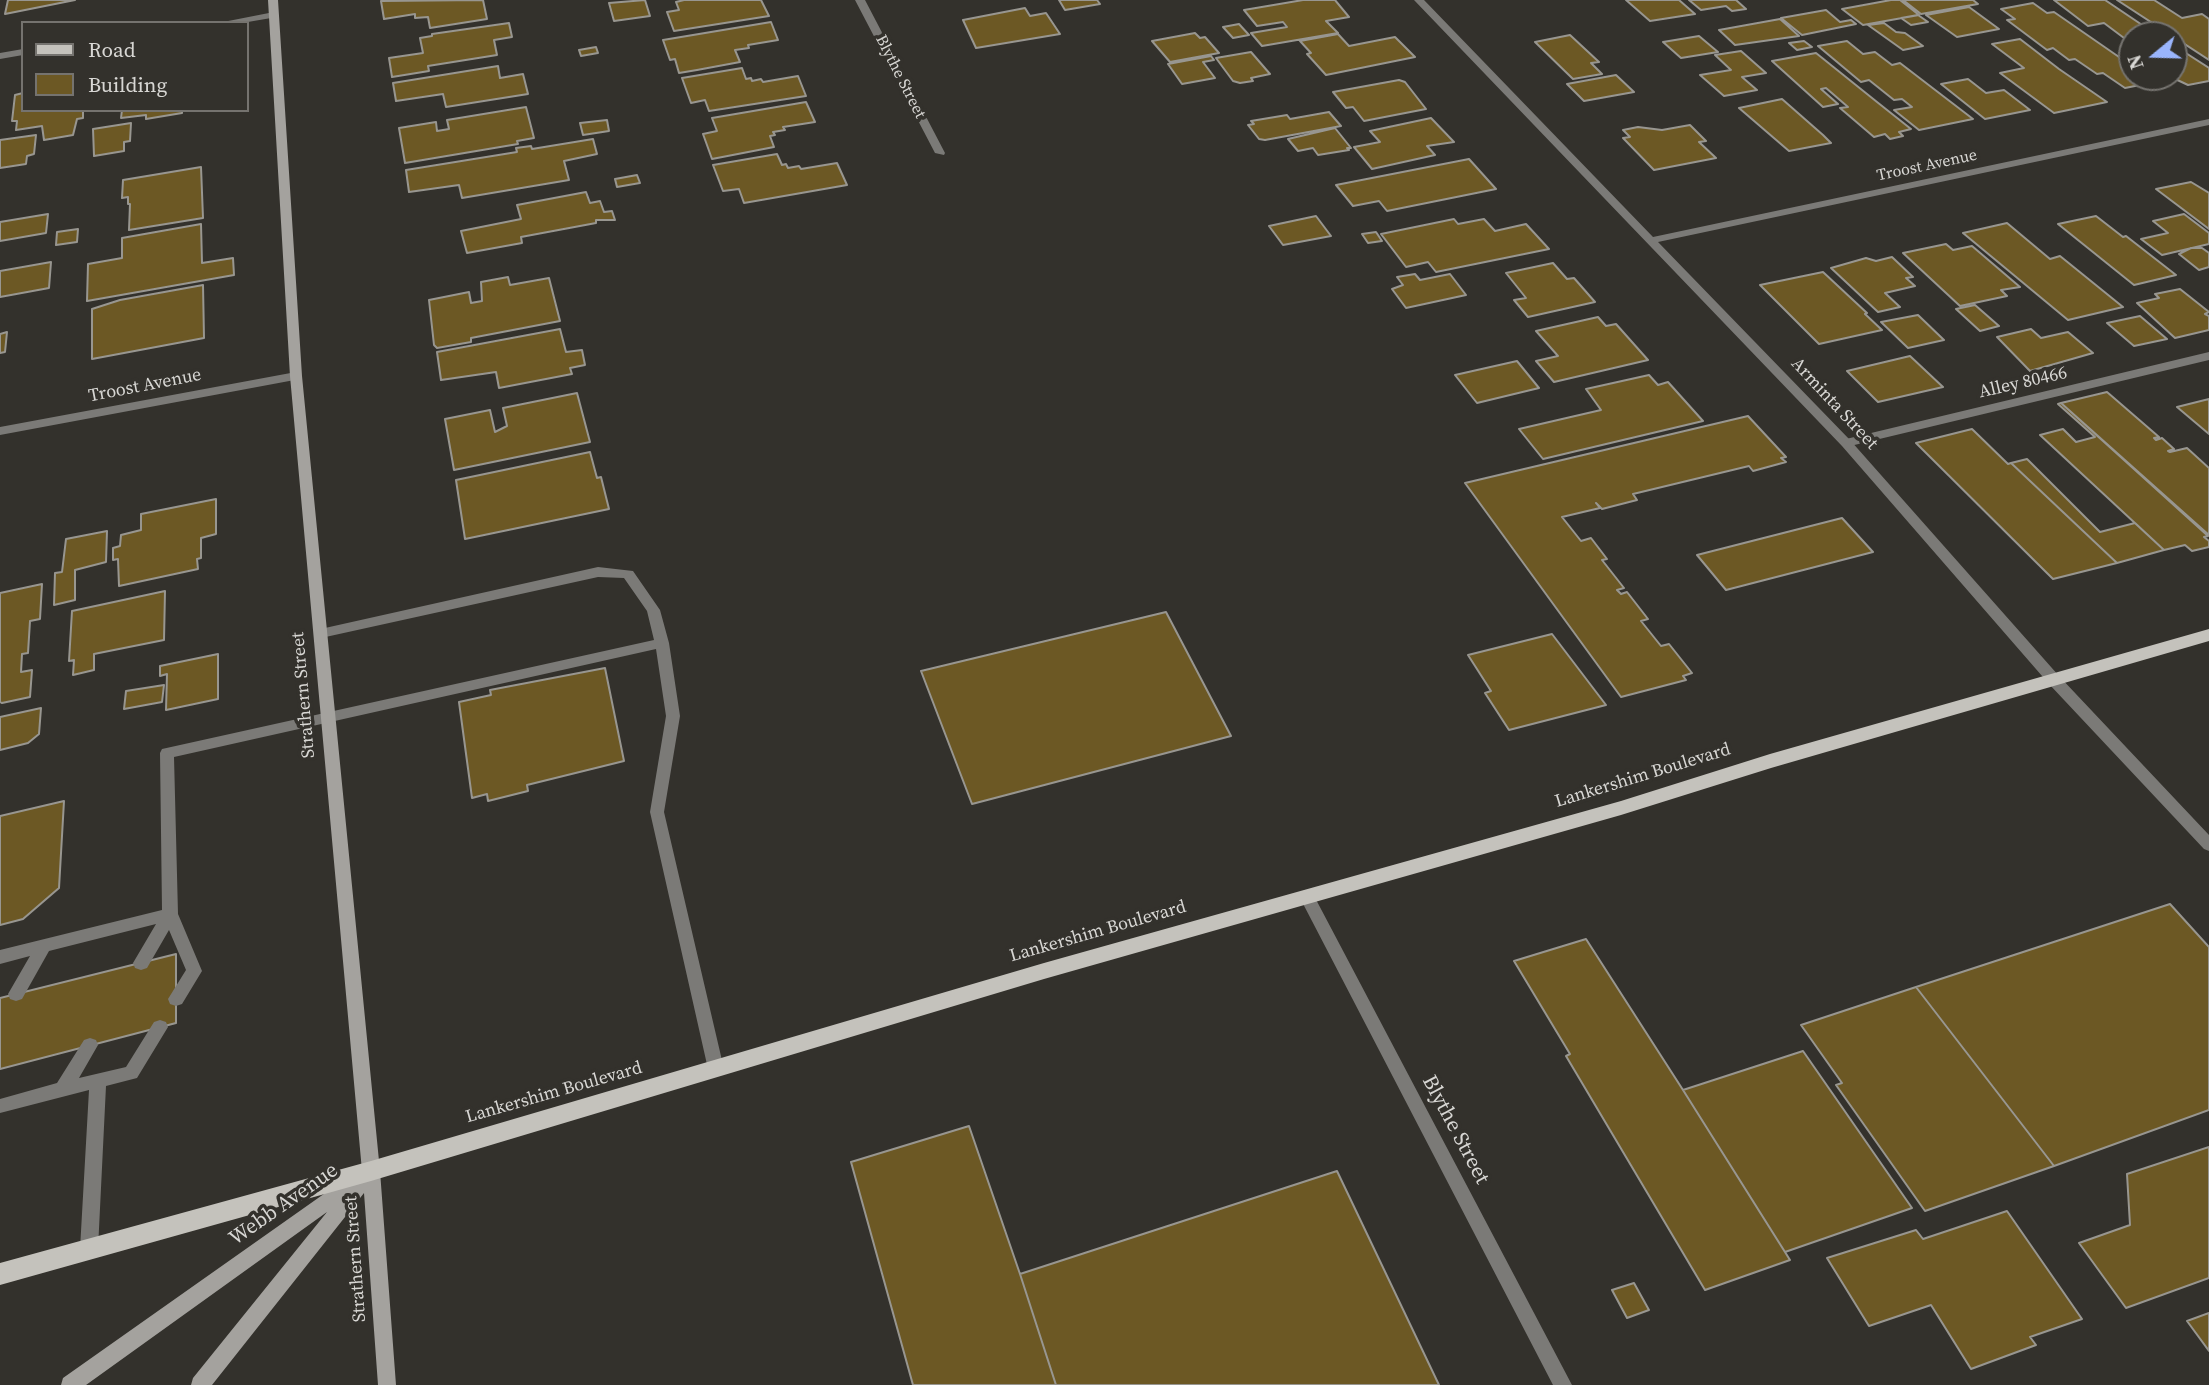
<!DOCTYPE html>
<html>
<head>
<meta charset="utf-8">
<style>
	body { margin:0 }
	#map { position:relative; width:2209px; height:1385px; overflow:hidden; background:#33312c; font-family:"Source Serif 4",serif }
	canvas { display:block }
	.legend { position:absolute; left:21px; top:21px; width:228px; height:91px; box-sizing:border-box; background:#33312c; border:2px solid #75736f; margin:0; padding:9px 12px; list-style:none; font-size:21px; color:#d8d7d4 }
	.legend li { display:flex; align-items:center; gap:14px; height:35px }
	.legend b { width:35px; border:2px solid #75736f }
	.north { position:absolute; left:2118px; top:21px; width:70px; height:70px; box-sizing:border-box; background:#33312c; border:2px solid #75736f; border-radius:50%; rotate:251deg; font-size:19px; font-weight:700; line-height:28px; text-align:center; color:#d8d7d4 }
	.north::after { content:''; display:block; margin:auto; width:24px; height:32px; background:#9ab5fd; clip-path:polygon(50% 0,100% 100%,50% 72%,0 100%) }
</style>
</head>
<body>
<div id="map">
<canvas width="2209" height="1385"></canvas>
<ul class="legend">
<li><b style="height:9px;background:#c4c2bc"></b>Road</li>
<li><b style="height:19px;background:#6c5824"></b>Building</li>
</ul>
<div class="north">N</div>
</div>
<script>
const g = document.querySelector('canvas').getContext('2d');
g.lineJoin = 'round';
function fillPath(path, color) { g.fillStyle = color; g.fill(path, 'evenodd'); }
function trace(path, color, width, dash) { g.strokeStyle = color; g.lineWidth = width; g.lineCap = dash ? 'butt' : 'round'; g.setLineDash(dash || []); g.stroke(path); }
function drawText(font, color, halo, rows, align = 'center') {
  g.font = font + ' "Source Serif 4",serif'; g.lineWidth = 7; g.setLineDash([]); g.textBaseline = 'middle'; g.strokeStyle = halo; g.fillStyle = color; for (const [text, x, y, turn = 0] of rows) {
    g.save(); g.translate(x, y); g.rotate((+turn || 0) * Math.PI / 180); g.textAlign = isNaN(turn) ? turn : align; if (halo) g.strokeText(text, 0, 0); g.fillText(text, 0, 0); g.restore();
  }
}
const building = new Path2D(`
	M8,0H75L5,14Z
	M483,0L487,19L430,28L428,17L415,18V14L384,19L381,1Z
	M645,0L650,16L614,21L609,3Z
	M684,0H761L769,16L674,31L667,12L679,10L676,2Z
	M1059,0H1097L1100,4L1065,10Z
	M1303,0H1335L1349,17L1326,21L1338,33L1262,46L1251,33L1287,27L1283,22L1257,26L1244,10Z
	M1626,0H1679L1695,14L1650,21Z
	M1689,0H1736L1746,9L1732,11L1726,6L1701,10Z
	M1891,0H1900L1919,15L1863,25L1842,9Z
	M1903,0H1973L1978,4L1921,14Z
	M2054,0H2105L2157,35H2132V44L2104,23L2088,26Z
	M2117,0H2154L2182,18L2202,14L2209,19V60Z
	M2033,3L2047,13L2054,12L2132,66V77H2147L2155,82L2125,88L2103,73L2097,74L2075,59L2069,60L2053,48L2047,50L2007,20L2015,19L2001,9Z
	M1969,7L1999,29L1957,37L1926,15Z
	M1025,8L1030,16L1046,13L1060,34L976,48L963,20Z
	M1826,10L1840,22L1851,20L1856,24L1802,35L1781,18Z
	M1918,15L1928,22L1911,25L1901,18Z
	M1780,19L1799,36L1735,45L1719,30Z
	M771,22L778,40L748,45L749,48L735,50L740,62L697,70L679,73L675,59L670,60L663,40Z
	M509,23L512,37L494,40L497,55L428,66L429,71L392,77L389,58L423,53L420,38L432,36V34Z
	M1884,23L1896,32L1905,33L1923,46L1903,50L1868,25Z
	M1239,24L1249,35L1233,38L1223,27Z
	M1195,33L1200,38L1205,37L1219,53L1170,62L1152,41Z
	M1338,34L1349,46L1395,37L1415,57L1326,75L1307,54L1311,53L1300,41Z
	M1570,35L1599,62L1591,63L1602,74L1573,79L1535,42Z
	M1699,36L1718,52L1681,58L1663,42Z
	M2020,39L2059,69L2107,102L2054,113L2000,73L2024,68L1992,44Z
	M1804,41L1812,47L1797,50L1789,43Z
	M1847,41L1863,54L1875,52L1892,65L1900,63L1973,119L1919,130L1894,110L1912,107L1902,99L1894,100L1869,80L1861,82L1818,46Z
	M596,47L598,53L581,56L579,50Z
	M2178,48L2209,68V81L2188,85L2171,77H2174V49Z
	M1741,51L1766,73L1742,77L1757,90L1724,96L1700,75L1731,70L1715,55Z
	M1251,52L1270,74L1251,78L1253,81L1240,83L1233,81L1216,58Z
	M1816,53L1877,102L1911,129L1899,132L1903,136L1890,139L1885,134L1874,137L1840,108L1848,107L1826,88L1821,89L1838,104L1823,107L1772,61Z
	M1211,56L1214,60L1203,62L1215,78L1182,84L1168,64Z
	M498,66L500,78L523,74L528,94L446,107L443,94L396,101L393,83Z
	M742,68L746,79L751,78L752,81L761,79L763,82L798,76L806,96L709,111L705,100L691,103L682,78Z
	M1616,75L1634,92L1584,101L1567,84Z
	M1968,79L1986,93L2004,90L2030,110L1985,119L1941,84Z
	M1399,80L1405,82L1426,109L1364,121L1353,107L1346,108L1333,92Z
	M23,93V110H83V118L77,119L73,135L44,140L42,126L16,130L17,121H12L15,95Z
	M1782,99L1823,135L1831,143L1789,151L1739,108Z
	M806,102L815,122L783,127L785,130L773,132L775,135L770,136L774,147L712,159L703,134L717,131L712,118Z
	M526,107L534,138L517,141L518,144L405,163L399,128L436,122L437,131L449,129L447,120Z
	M122,110H182V113L146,119V115L121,118Z
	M1329,112L1341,126L1265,140L1259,139L1248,125L1254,124L1251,121L1287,115L1290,119Z
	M1431,118L1454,142L1427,146L1435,155L1372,169L1354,147L1380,142L1370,131Z
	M607,120L609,131L583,135L580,123Z
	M131,123L130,141L124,142V151L94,156L93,129Z
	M1690,125L1706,141L1699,142L1716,158L1654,170L1623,138L1630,137L1623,130L1638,127L1662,130Z
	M1335,128L1351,148H1347L1349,150L1318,155L1313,148L1298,151L1288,139Z
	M36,135L34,154L27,156L26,164L0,168V140Z
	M593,139L597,154L564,161L569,180L462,198L459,185L409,192L406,170L517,152L516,148L531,146L532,149Z
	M777,154L782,165L786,164L788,168L799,166L801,169L837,163L847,185L744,203L739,189L723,191L713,165Z
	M1469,159L1496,189L1387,211L1379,201L1353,206L1336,185Z
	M201,167L203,218L129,230L130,204H128V197L122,198L123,180Z
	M637,175L640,183L617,187L615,179Z
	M2191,182L2209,193V229L2156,189Z
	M586,192L590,203L600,201L604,212L612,211L615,220H596V223L521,237L522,243L467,253L461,231L521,219L517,205Z
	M48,214L46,233L0,241V222Z
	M2184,214L2209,233V244L2162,255L2141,239L2168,233L2153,221Z
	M1316,216L1331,236L1283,245L1269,226Z
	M2096,216L2123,237L2126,236L2176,275L2134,285L2058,224Z
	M1454,219L1458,224L1484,219L1495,231L1526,224L1549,249L1436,272L1428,262L1406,267L1381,234Z
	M2007,223L2050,259L2060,256L2123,307L2068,320L1963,233Z
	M201,224L202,263L233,258L234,275L87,301L88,264L122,258V238Z
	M78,229L77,242L56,245L57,232Z
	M1376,232L1382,241L1368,243L1362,234Z
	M1946,244L1953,250L1972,246L2020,287L2001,290L2007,296L1960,306L1903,253Z
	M2191,248H2202L2209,253V267L2199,270L2179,254Z
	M1892,257L1913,277L1906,278L1915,286L1885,293L1900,307L1878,312L1831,268L1866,258L1876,261Z
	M51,262L49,288L0,297V271Z
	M1553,263L1567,279L1574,278L1595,302L1528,317L1514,300L1526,298L1506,273Z
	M1823,272L1867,313L1865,314L1882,330L1819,344L1760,285Z
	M1415,274L1420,280L1450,274L1466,295L1406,308L1392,289L1403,285L1397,277Z
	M508,277L510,285L549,278L560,321L471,338V342L437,348L434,345L429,300L469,292L471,303L482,301L481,282Z
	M203,285L204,338L92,359V309L120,300Z
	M2180,289L2209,312L2205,314L2209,316V330L2175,338L2137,303L2159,298L2155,294Z
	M1975,305L1999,326L1980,331L1956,309Z
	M1918,315L1944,340L1908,348L1881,322Z
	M2140,316L2167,339L2134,346L2107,323Z
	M1598,317L1606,326L1616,324L1648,360L1554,382L1536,361L1558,356L1536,331Z
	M560,329L566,352L582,350L585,365L570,368L572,374L499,388L496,372L441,380L437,352Z
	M2031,329L2041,338L2068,332L2093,353L2030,371L1997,337Z
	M7,332L5,352L0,353V334Z
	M1910,356L1943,387L1878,402L1847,371Z
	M1517,361L1539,388L1477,403L1455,375Z
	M1649,375L1658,385L1668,382L1703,421L1543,459L1519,429L1601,410L1586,389Z
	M2107,392L2159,437L2154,438L2156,440L2162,438L2174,449L2168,451L2170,452L2187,448L2209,468V535L2061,403Z
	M577,393L590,442L454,470L445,419L490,410L495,432L507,426L503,408Z
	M2209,399V434L2177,407Z
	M2061,403L2208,536L2204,537L2209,541V547L2192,551L2185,545L2164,550L2040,435L2063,429L2076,442L2095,437L2058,404Z
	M1748,416L1786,457L1781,458L1786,462L1753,471L1749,466L1633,494L1637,500L1602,509L1596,503L1600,508L1562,517L1581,541L1591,538L1607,559L1602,560L1624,588L1617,590L1621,594L1627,592L1648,619L1641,621L1661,646L1669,644L1692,673L1683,676L1686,680L1621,697L1465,483Z
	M1972,429L2008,464L2011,463L2117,563L2053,579L1916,443Z
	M590,452L597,478L601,477L609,509L465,539L456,480Z
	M2027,459L2100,532L2135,523L2164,550L2117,563L2011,463Z
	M216,499V534L201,538V558L197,559L198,569L119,586L118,559L113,560V548L120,546L121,535L141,530V514Z
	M1842,518L1873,552L1726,590L1697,555Z
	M107,531L106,562L75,570V600L54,605L55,573L62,572L66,539Z
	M42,584L40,619L30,621L28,653L22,654L21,672L32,670L30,697L2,703L0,702V593Z
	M165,591L164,640L94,654V670L73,675L74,660L69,661L72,611Z
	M1166,612L1231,736L972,804L921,671Z
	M1552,634L1606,705L1509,730L1485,693L1491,691L1468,655Z
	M218,654V699L166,710L167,674L160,676V666Z
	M605,668L624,761L527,785L528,791L488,801L487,794L472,798L459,702L491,695L490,690Z
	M164,685L162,702L124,709L126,691Z
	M41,708L39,734L28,743L0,750V717Z
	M64,801L59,888L23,919L0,925V816Z
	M2170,904L2209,947V1110L2054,1166L1916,987Z
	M1586,939L1683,1090L1790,1260L1705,1290L1566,1056L1570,1054L1514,961Z
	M176,954V1023L0,1069V998Z
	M1916,987L2054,1166L1925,1211L1836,1085L1842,1083L1801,1025Z
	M1803,1051L1912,1208L1785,1252L1683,1090Z
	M969,1126L1020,1274L1056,1385H913L851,1162Z
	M2209,1147V1278L2126,1308L2079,1243L2130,1225L2127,1174Z
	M1337,1171L1439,1385H1056L1020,1274Z
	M2007,1211L2082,1319L2030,1337L2036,1345L1971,1369L1931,1305L1869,1326L1827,1258L1916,1230L1923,1239Z
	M1634,1283L1649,1310L1627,1318L1612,1290Z
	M2209,1313V1351L2187,1321Z`);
fillPath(building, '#6c5824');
trace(building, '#989690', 2);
fillPath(new Path2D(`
	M2209,352V360L1846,447L1840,443L1846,439Z
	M598,567L633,571L660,610L669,643L680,716L664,812L724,1069L722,1074L716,1076L710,1074L708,1069L650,812L666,716L656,649L174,757L178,914L202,971L182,1004L176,1006L170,1004L168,999L186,970L169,930L147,968L141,970L135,968L133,963L156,924L49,951L22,999L16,1001L10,999L8,994L30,956L0,964V950L162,910L160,753L162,749L654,640L647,611L624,578L598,577L321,638L316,636L314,633L316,630Z
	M160,1020L166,1022L168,1027L137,1078L106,1086L98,1249L95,1255L89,1257L83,1255L80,1249L89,1090L0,1113V1099L57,1083L84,1040L90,1038L96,1040L98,1045L79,1078L126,1067L154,1022Z`), '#7b7a77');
fillPath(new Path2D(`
	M855,0H865L945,153L944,155L935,153Z
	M1414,0H1424L1653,237L2209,119V125L1658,242L1850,440L2059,676L2209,835V851L2204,849L2049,684L1842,446Z
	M274,12L279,15L277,17L242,23H218Z
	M23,49V55L0,59V53Z
	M296,372L300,373V379L0,435V427Z
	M1307,890L1312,892L1572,1385H1553L1299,896L1302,892Z`), '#7b7a77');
fillPath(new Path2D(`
	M268,0H278L302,376L380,1171L396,1385H378L364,1193L212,1385H191L193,1378L327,1212L86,1385H61L63,1378L355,1172L362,1171L290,376Z`), '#a4a29e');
fillPath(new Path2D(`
	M2209,629V641L1771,768L1621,815L1044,979L371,1181L0,1285V1263L371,1161L1044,963L1621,801L1770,754Z`), '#c4c2bc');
drawText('16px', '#d8d7d4', '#33312c', [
	["Blythe Street",900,77,63],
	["Troost Avenue",1927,166,-12]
]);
drawText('18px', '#d8d7d4', '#33312c', [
	["Alley 80466",2023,383,-13],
	["Troost Avenue",145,386,-11],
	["Arminta Street",1834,404,47],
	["Strathern Street",304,695,-95],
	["Lankershim Boulevard",1643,776,-17],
	["Lankershim Boulevard",1098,932,-16],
	["Lankershim Boulevard",554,1093,-16],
	["Strathern Street",356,1259,-94]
]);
drawText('21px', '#d8d7d4', '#33312c', [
	["Blythe Street",1455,1130,62],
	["Webb Avenue",284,1205,-35]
]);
</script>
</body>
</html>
